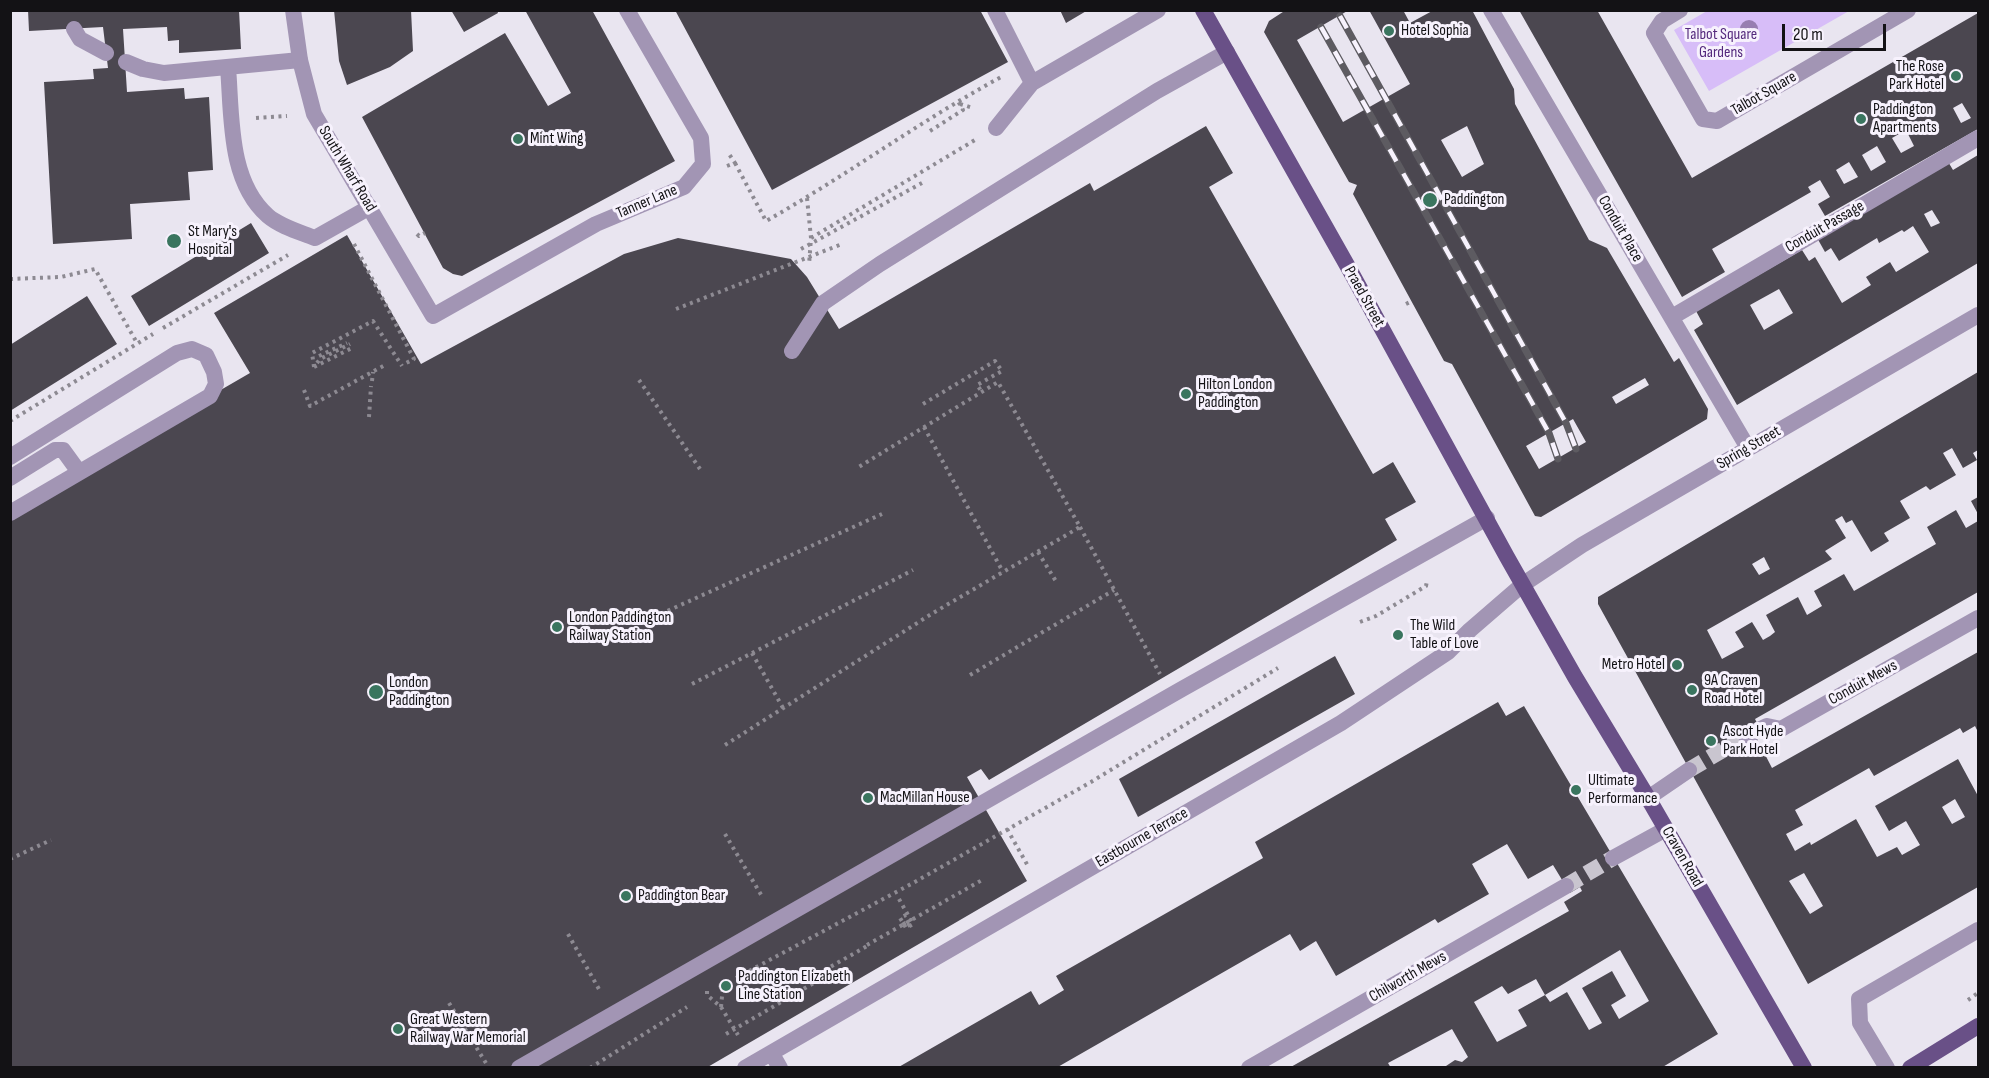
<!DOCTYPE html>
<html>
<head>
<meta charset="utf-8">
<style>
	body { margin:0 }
	#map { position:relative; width:1989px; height:1078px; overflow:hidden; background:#e9e5f0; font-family:"Sofia Sans Condensed",sans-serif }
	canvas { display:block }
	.frame { position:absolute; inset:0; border:12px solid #131215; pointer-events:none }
	.scale { position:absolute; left:1782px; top:24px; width:104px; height:27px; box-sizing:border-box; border:3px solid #131215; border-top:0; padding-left:8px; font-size:18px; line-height:21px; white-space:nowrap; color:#131215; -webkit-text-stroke:4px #f7f2fd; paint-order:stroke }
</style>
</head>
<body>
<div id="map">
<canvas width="1989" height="1078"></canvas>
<div class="frame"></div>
<div class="scale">20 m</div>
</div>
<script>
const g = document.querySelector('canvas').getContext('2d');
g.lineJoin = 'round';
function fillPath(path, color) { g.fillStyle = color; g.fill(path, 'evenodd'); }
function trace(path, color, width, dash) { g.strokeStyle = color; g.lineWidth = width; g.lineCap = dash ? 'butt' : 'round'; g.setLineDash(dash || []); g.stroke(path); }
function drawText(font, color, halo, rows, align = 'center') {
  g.font = font + ' "Sofia Sans Condensed",sans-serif'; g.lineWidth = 6; g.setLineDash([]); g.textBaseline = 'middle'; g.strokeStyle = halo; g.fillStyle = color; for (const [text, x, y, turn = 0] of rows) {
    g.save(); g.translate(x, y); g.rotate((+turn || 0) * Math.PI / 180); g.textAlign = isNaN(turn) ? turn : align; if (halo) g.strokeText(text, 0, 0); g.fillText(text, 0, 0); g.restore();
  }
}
fillPath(new Path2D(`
	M1707,11V10L1849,11L1709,91L1674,30Z`), '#d7bdf8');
fillPath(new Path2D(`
	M28,10H239L241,49L179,53V40L168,41L167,27L123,29L127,92L184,88L185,99L209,97L213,170L188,172L190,200L130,204L132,239L53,244L44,82L94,79L93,69L108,68L103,27L29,31Z
	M334,10H411L413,51L390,67L347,85L339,61Z
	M451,10H497L498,13L464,32Z
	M525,10H592L675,161L462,276L453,274L443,268L362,117L505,33L548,106L571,93Z
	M675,10H980L1008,62L772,190Z
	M1060,10H1088L1066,23Z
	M1286,10H1349L1297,40L1343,122L1410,84L1369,10H1403L1410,23L1434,10H1472L1514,89L1515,104L1589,240L1607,248L1674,362L1679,358L1708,409L1707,419L1541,517L1535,516L1452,364L1444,361L1353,194L1357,185L1349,182L1264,32L1269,21ZM1467,126L1484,164L1462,177L1441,140ZM1645,378L1649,385L1616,404L1612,397ZM1573,419L1586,442L1539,469L1526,446Z
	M1519,10H1597L1692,178L1978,13V129L1825,216L1818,204L1830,197L1820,180L1808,187L1811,192L1712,249L1725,272L1682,297ZM1962,103L1971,118L1961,123L1953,108ZM1906,130L1914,146L1901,153L1892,138ZM1877,146L1886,162L1871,171L1862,155ZM1849,162L1858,177L1844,184L1836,170Z
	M1206,126L1233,173L1209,187L1373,474L1393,462L1416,502L1385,519L1397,540L989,780L981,769L967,777L1027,881L706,1068H10V512L250,373L214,313L347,235L421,364L624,254L678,238L791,259L807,277L839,329L1090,183L1094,191Z
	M1978,155V263L1737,405L1694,330L1703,324L1696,311L1802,250L1809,261L1815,257L1842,303L1871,285L1866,277L1890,262L1896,272L1929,252L1913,226L1904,232L1902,230L1879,243L1877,238L1839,261L1831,248L1825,252L1816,236L1947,160L1953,170ZM1932,210L1940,223L1931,227L1924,214ZM1779,289L1793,313L1764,330L1750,305Z
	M251,223L269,253L149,326L131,296Z
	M87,296L117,344L10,411V345Z
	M1978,372V450L1973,453L1977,460L1963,468L1952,448L1943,453L1956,475L1930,490L1926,486L1900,501L1910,518L1884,533L1889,541L1871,552L1852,520L1846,523L1842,516L1835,520L1846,538L1825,551L1832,559L1707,630L1722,659L1744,647L1735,632L1752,622L1763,640L1770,636L1775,632L1766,615L1798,597L1807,615L1822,606L1814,591L1844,574L1854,591L1936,544L1927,527L1956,510L1966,528L1978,521V592L1755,719L1757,723V739L1772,768L1978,652V732L1975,726L1963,733L1960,728L1874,776L1869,768L1795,810L1803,825L1786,834L1795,851L1810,842L1811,845L1856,819L1877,857L1897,847L1902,855L1920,845L1906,821L1889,831L1875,806L1958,759L1978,796V887L1808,984L1598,604V597ZM1764,557L1770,569L1759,575L1752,564ZM1955,799L1965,817L1952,824L1942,807ZM1804,873L1823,906L1810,914L1789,881Z
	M1978,497V514L1971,501Z
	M1335,656L1355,694L1138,817L1119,779Z
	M1498,702L1506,716L1524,706L1718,1034L1661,1068H1443L1455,1060L1462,1062L1468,1057L1452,1029L1388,1063L1391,1068H1289L1569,911L1564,902L1582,891L1580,887L1570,893L1553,865L1528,879L1507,844L1472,864L1489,894L1438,923L1435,919L1336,976L1316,941L1300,951L1290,934L1056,1068H897L1031,991L1039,1005L1064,990L1056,976L1263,858L1255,842ZM1620,950L1649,1001L1619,1019L1611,1005L1626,996L1612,971L1582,988L1602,1023L1589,1030L1567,992L1550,1002L1545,995L1518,1010L1527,1026L1497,1042L1474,1002L1502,986L1508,994L1536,979L1545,995Z`), '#4b4750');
trace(new Path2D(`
	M1689,770L1746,736
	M1566,886L1613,858`), '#c9c5cf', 16, [16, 8]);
trace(new Path2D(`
	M960,104L973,108
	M256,118L287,116
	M930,131L963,110L958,101
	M735,163L766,221C846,176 920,121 1001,77
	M727,166L735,163L729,154
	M807,198L811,238L809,265
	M417,234L419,236L425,233
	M811,238L975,140
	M354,244L414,359L406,363
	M801,249L922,183
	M10,279L61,277L95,269L137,343
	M1406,304L1412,301
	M676,309L842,244
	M163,328L288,255
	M319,356L347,343
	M317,363L320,359L350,344
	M314,367L312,353L373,321L402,366
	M314,367L354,347
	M639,380L700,469
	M372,381L373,372
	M304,390L310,406L385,365
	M923,404L995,361L1002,371L977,385L982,392
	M369,417L371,386
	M10,421L153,334
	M924,427L1003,572
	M1080,527L1160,674
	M1038,552L1057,583
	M654,617L882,514
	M1360,622L1376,616L1426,586L1427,581
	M752,653L783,708
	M970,675L1114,590
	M692,684L913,570
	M725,745L933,613L1080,527L998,382L857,468
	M1007,829L1028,866
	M725,834L763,898
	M10,859L51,840
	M899,899L913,924L906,928L900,918L906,915L912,923L906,927L901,919
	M568,934L600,991
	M867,945L984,879
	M818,974L867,946
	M736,978L913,883L1091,782L1278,668
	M707,991V995L721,1007L723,986L716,985
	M1968,1000L1978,993
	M449,1003L489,1068
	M721,1007L738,1035
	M726,1034L826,976
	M590,1068L687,1007`), '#8d8a92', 4, [3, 4.5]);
trace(new Path2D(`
	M74,29L80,39L106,53
	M126,62L143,69L164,73L300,60
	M228,67C232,116 228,181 268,216C281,227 300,232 315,238L370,207
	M10,457L177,353L192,349L206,355L214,372L216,384L210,396L10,513
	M10,478L55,450H63L79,472
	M1887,1068L1860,1023L1859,999L1978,930`), '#a295b4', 16);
trace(new Path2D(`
	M995,10L1032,83
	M996,128L1032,83L1158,10
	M792,351L823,303L880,264L1157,91L1227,52
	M519,1068L1182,689L1487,518`), '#a295b4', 16);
trace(new Path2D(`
	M293,10L300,60L314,114L433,316L596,224L684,187L703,164L701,138L627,10
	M1491,10L1748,448
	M1680,10L1662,21L1654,33L1703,119L1717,121L1908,10
	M1672,317L1978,138
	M1746,736L1767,726L1781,729L1978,618
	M1648,798L1689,770
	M1613,858L1666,829
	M772,1054L780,1068
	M745,1068L1341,723L1448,652L1470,630L1522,585
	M1249,1068L1566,886`), '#a295b4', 16);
trace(new Path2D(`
	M1522,585L1582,545L1978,315`), '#a295b4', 16);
trace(new Path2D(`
	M1203,10L1352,274L1507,557L1575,677L1648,798L1804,1068
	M1910,1068L1978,1026`), '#695087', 16);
const rail = new Path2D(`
	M1340,16L1566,423L1576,449
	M1321,27L1549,433L1558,459`);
trace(rail, '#5d5b61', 7);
trace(rail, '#f7f2fd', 4.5, [14]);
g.fillStyle = '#977eb1';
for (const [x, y] of [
	[1749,29]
]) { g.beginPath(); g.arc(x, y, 9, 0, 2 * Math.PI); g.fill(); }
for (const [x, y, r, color] of [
	[1389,31,6,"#3a755f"],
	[1956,76,6,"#3a755f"],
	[1861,119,6,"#3a755f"],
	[518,139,6,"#3a755f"],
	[1430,200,8,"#3a755f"],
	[174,241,8,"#3a755f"],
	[1186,394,6,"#3a755f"],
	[557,627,6,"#3a755f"],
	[1398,635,6,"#3a755f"],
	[1677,665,6,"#3a755f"],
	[1692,690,6,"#3a755f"],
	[376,692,8,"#3a755f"],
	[1711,741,6,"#3a755f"],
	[1576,790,6,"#3a755f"],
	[868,798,6,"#3a755f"],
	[626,896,6,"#3a755f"],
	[726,986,6,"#3a755f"],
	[398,1029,6,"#3a755f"]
]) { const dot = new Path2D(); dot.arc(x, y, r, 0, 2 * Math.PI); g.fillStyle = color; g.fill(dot); trace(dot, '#f7f2fd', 2); }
drawText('16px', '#131215', '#f7f2fd', [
	["Hotel Sophia",1401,31],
	["The Rose",1944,67,"right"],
	["Park Hotel",1944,85,"right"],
	["Paddington",1873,110],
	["Apartments",1873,128],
	["Mint Wing",530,139],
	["Paddington",1444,200],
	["St Mary's",188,232],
	["Hospital",188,250],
	["Hilton London",1198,385],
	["Paddington",1198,403],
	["London Paddington",569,618],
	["Railway Station",569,636],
	["The Wild",1410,626],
	["Table of Love",1410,644],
	["Metro Hotel",1665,665,"right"],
	["9A Craven",1704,681],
	["Road Hotel",1704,699],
	["London",389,683],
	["Paddington",389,701],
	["Ascot Hyde",1723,732],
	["Park Hotel",1723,750],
	["Ultimate",1588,781],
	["Performance",1588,799],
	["MacMillan House",880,798],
	["Paddington Bear",638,896],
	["Paddington Elizabeth",738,977],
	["Line Station",738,995],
	["Great Western",410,1020],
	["Railway War Memorial",410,1038]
], 'left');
drawText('16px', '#54297d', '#f7f2fd', [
	["Talbot Square",1721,35],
	["Gardens",1721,53]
]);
drawText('16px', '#131215', '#f7f2fd', [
	["Talbot Square",1764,94,-30],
	["South Wharf Road",347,169,59],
	["Tanner Lane",647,202,-23],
	["Conduit Passage",1825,227,-30],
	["Conduit Place",1620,229,60],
	["Praed Street",1364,297,61],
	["Spring Street",1749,448,-30],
	["Conduit Mews",1863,683,-29],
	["Eastbourne Terrace",1142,838,-30],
	["Craven Road",1682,857,60],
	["Chilworth Mews",1408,977,-30]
]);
</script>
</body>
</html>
